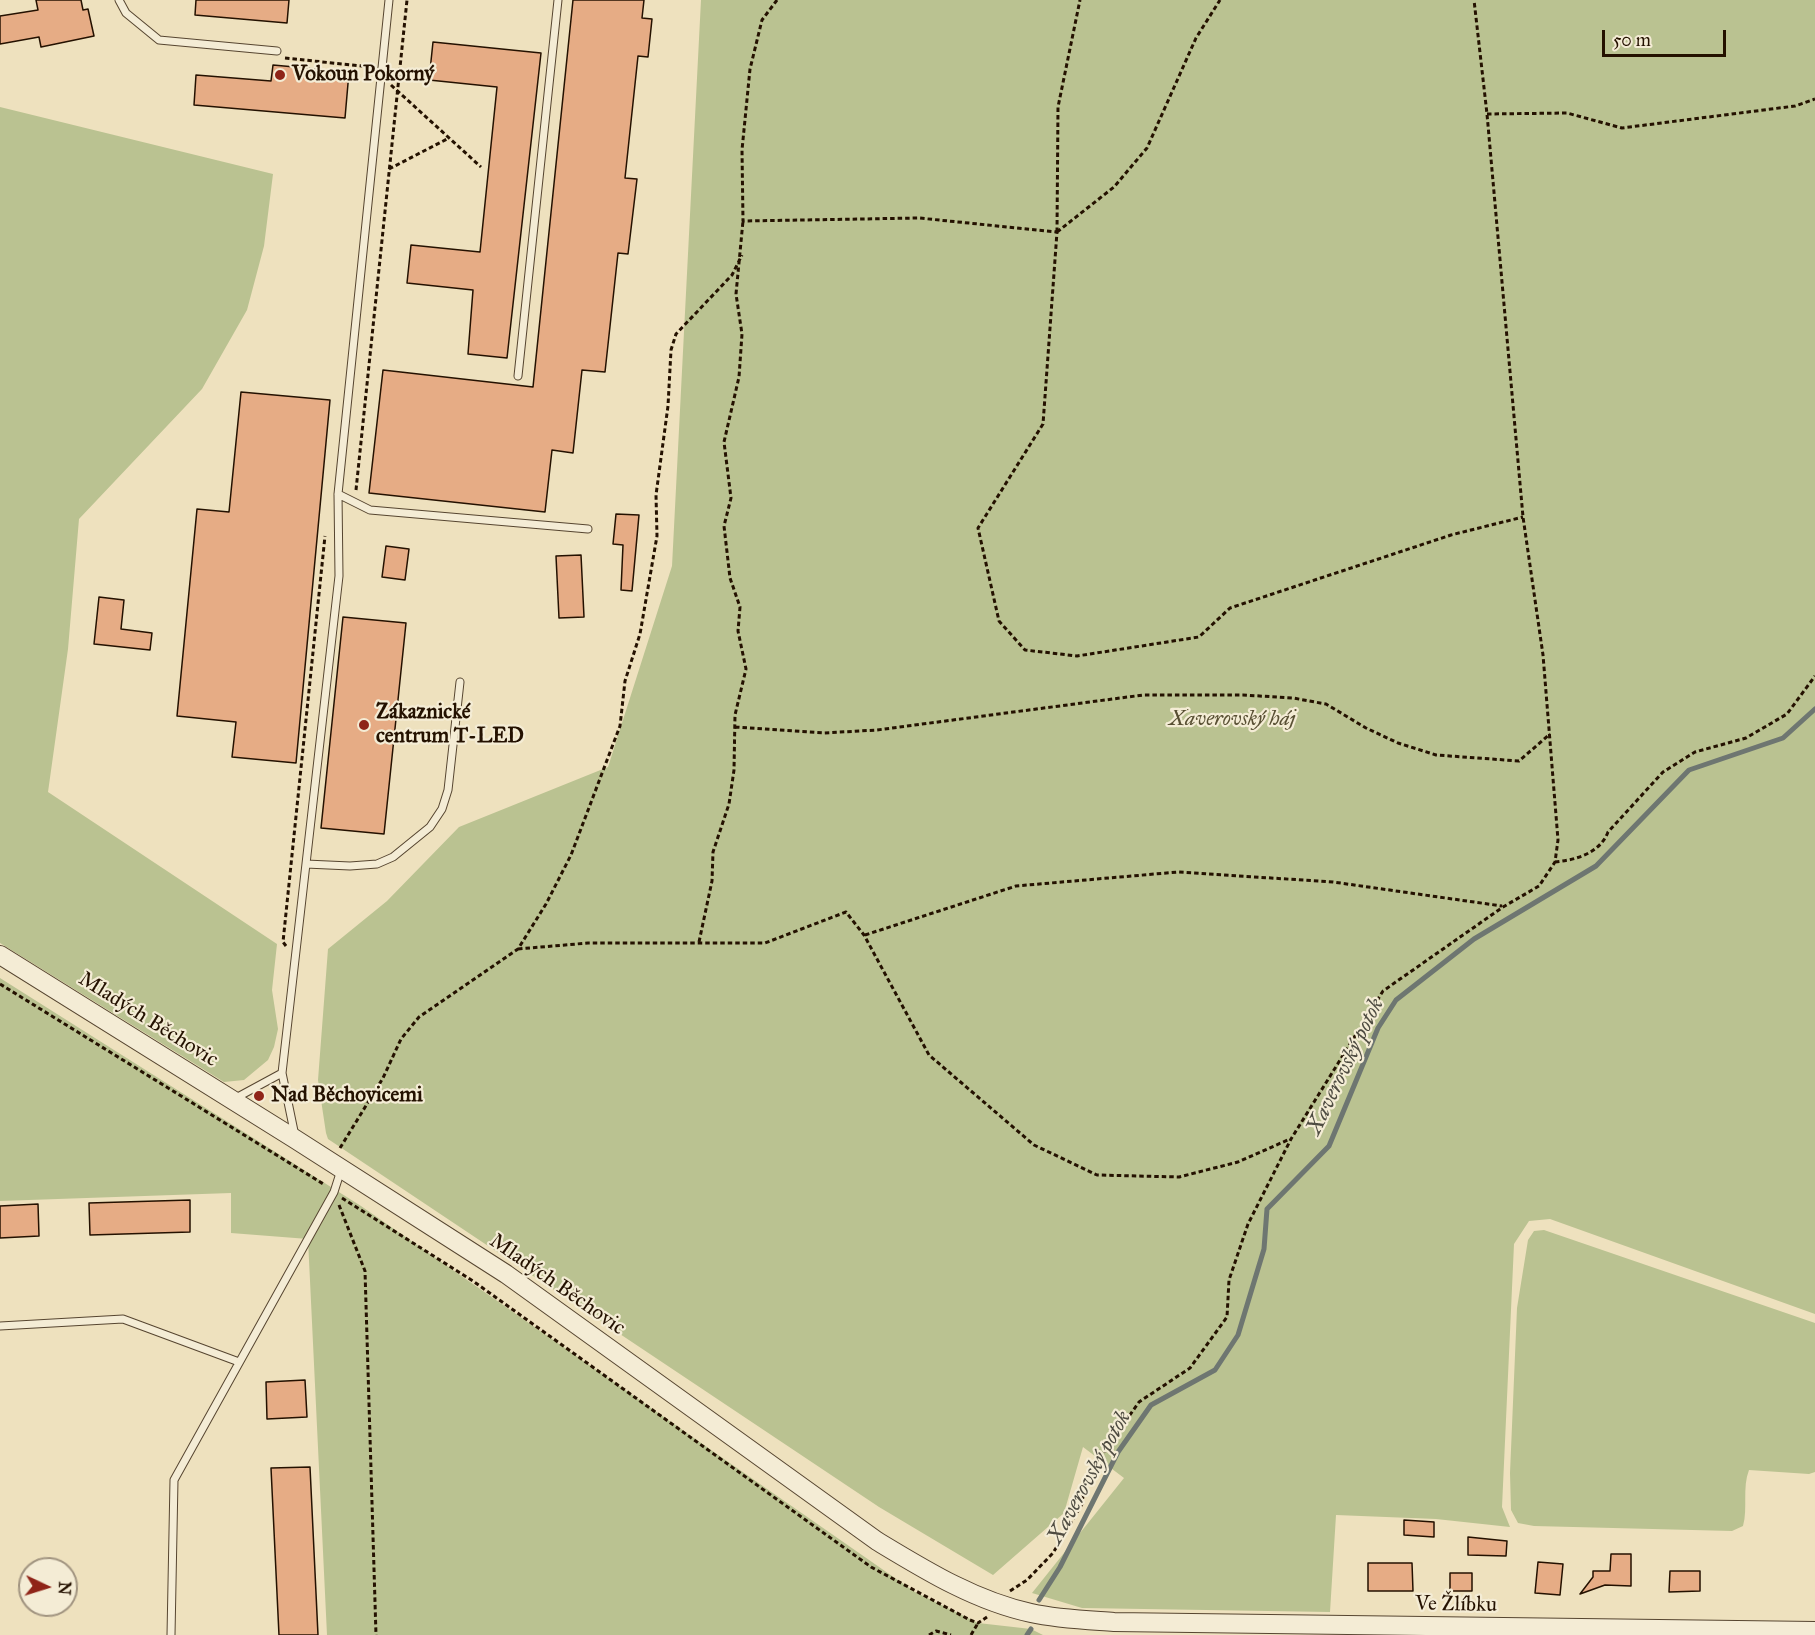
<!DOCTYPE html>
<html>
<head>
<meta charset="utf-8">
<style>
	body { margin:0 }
	#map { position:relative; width:1815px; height:1635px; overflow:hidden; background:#eee1be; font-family:"IM FELL Great Primer",serif }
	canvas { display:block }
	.north { position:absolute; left:18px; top:1557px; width:60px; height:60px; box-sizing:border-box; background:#f4ecd5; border:2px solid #a19480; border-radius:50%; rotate:94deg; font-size:16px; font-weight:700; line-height:24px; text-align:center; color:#241100 }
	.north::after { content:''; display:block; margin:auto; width:21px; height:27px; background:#8f2418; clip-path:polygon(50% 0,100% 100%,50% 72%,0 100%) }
	.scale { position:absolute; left:1602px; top:30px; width:124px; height:27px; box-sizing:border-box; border:3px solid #241100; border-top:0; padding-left:8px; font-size:18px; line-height:21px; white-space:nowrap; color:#241100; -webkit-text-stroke:4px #f4ecd5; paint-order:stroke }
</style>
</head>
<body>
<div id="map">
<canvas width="1815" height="1635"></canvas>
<div class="north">N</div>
<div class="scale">50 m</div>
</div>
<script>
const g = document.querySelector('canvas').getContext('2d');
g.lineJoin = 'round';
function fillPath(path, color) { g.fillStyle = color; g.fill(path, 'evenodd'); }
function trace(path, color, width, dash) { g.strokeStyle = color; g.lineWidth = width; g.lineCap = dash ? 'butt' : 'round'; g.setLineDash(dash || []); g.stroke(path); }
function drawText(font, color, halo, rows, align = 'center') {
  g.font = font + ' "IM FELL Great Primer",serif'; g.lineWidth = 4.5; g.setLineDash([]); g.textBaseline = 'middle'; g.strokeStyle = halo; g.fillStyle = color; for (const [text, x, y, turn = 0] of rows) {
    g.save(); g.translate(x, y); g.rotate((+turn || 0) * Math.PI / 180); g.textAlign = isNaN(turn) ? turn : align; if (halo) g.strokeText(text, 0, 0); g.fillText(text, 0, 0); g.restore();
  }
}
fillPath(new Path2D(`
	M701,0H1815V1314L1550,1219L1529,1221L1514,1244L1502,1507L1510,1527L1436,1519L1336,1515L1330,1612L1082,1608L1032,1593L1124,1478L1083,1447L1064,1513L993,1575L879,1507L328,1139L326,1133L318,1080L328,949L387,901L459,827L608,767L672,566Z
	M0,107L273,174L264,246L247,310L202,389L79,519L68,649L48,792L277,944L272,990L278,1029L274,1047L268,1060L244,1080L224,1082L0,943Z
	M0,978L361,1206L915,1592L978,1623L1031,1629L1043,1635H327L308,1239L231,1233V1193L0,1201Z
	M1544,1230L1815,1323V1472L1809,1474L1749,1470C1742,1488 1748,1508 1743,1526L1732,1531L1534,1526L1518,1523L1511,1510L1510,1473L1517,1308L1528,1240L1534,1231Z`), '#bac291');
trace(new Path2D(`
	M1039,1600L1060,1567L1118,1452L1151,1405L1215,1370L1238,1335L1264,1249L1267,1209L1329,1146L1378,1028L1396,1000L1474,939L1596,866L1689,770L1783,738L1815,709
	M1027,1635L1031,1629`), '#6e7671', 5);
const building = new Path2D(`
	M36,0H81L83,10L88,9L94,36L41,47L39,37L0,44V16L38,10Z
	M196,0H289L287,23L195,15Z
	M573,0H644L642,18L652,19L648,57L638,56L625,178L637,179L628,254L618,253L605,372L582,370L573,453L552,450L545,512L369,493L383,370L533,387Z
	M433,42L541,53L507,358L468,354L473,290L407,283L411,245L480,252L497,87L429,80Z
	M273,65L349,72L345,118L194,105L196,75L271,81Z
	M241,392L330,400L296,763L232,757L236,722L177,716L197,509L229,512Z
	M616,514L639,515L632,591L621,590L623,545L613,544Z
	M386,546L409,549L405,580L382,577Z
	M581,555L584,617L559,618L556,556Z
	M99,597L124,600L121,629L152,633L150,650L94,644Z
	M343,617L406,623L384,834L321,828Z
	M190,1200V1232L90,1235L89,1203Z
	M38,1204L39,1236L0,1238V1206Z
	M305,1380L307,1417L267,1419L266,1382Z
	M310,1467L318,1635H279L271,1468Z
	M1404,1520L1434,1522V1537L1404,1535Z
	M1468,1537L1507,1541L1506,1556L1468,1555Z
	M1611,1554H1631V1586L1605,1585L1580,1594L1593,1577V1571H1610Z
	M1538,1562L1563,1564L1560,1595L1535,1593Z
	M1368,1563H1412L1413,1591H1368Z
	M1670,1571H1700V1591L1669,1592Z
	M1450,1573H1472V1591H1450Z`);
fillPath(building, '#e6ac85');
trace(building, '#241100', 1.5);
const service = new Path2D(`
	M119,0L126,13L159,40L277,51
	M518,376L558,0
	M338,494L370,510L588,529
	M306,864L350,866L377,864L393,857L430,827L442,809L448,790L460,682
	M234,1099L282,1073
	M295,1136L282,1073L339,576L338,494L389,0
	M0,1326L123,1319L239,1362
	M171,1635L174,1480L334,1192L341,1170`);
const tertiary = new Path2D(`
	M0,955L295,1139L506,1274L877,1541C925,1570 975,1601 1031,1613C1058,1619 1086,1620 1114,1622L1815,1631`);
trace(service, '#564530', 9);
trace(tertiary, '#564530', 20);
trace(new Path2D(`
	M777,0L762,20L750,69L742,150L743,221L919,218L1057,232L1043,424L978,528L999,621L1025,650L1077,656L1199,637L1230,608L1451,535L1523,517
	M285,58L371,67
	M391,85L481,167
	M1487,114L1567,113L1622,128L1795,106L1815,99
	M389,169L449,138
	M1057,232L1114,187L1147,148L1196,38L1220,0
	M1057,232L1058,107L1080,0
	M356,490L407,0
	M735,727L824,733L877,730L1143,695H1243L1293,698L1326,704L1366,728L1398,743L1436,755L1519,761L1550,734
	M1555,862C1576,860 1600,853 1608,832L1663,772L1695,752L1746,738L1787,714L1815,676
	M865,935L1016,886L1178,872L1333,882L1502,906
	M699,942L712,881L713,852L729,804L734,770L735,715L746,669L738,631L740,607L730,578L724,526L731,498L724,442L739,377L742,334L736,294L743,221
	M286,946L283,942L325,536
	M518,949L588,943H765L846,912L864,935L929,1055L1034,1145L1097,1175L1179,1177L1238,1162L1290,1139
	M0,984L325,1185
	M340,1148L383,1078L401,1039L419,1017L518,949L546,904L571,855L620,726L625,681L640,634L657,536L656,495L668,406L671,350L676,334L732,275L742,255
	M342,1198L473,1281L871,1567L970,1620L978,1623L987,1617
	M339,1205L365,1271L376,1635
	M1010,1591L1027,1580L1053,1553L1082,1504L1085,1479L1139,1402L1190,1368L1227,1317L1229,1280L1248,1224L1291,1139L1383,991L1503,907L1539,886L1555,862L1558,840L1543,655L1523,517L1487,114L1474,0
	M929,1635L936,1631L951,1635
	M971,1635L978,1623`), '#241100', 3, [4.5, 3]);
trace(service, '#f4ecd5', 7);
trace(tertiary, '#f4ecd5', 18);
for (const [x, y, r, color] of [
	[280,75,6,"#8f2418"],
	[364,725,6,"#8f2418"],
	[259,1096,6,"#8f2418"]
]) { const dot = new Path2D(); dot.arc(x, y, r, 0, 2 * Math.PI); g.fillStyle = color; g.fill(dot); trace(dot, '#f4ecd5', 2); }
drawText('bold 21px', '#241100', '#f4ecd5', [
	["Vokoun Pokorný",292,75],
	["Zákaznické",376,713],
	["centrum T-LED",376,737],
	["Nad Běchovicemi",271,1096]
], 'left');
drawText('italic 21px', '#584f33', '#f4ecd5', [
	["Xaverovský háj",1232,720]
]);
drawText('21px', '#241100', '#f4ecd5', [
	["Mladých Běchovic",148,1020,32],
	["Mladých Běchovic",557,1285,35],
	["Ve Žlíbku",1456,1605,1]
]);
drawText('italic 22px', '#4f4c42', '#f4ecd5', [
	["Xaverovský potok",1346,1067,-64],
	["Xaverovský potok",1090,1478,-61]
]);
</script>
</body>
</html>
